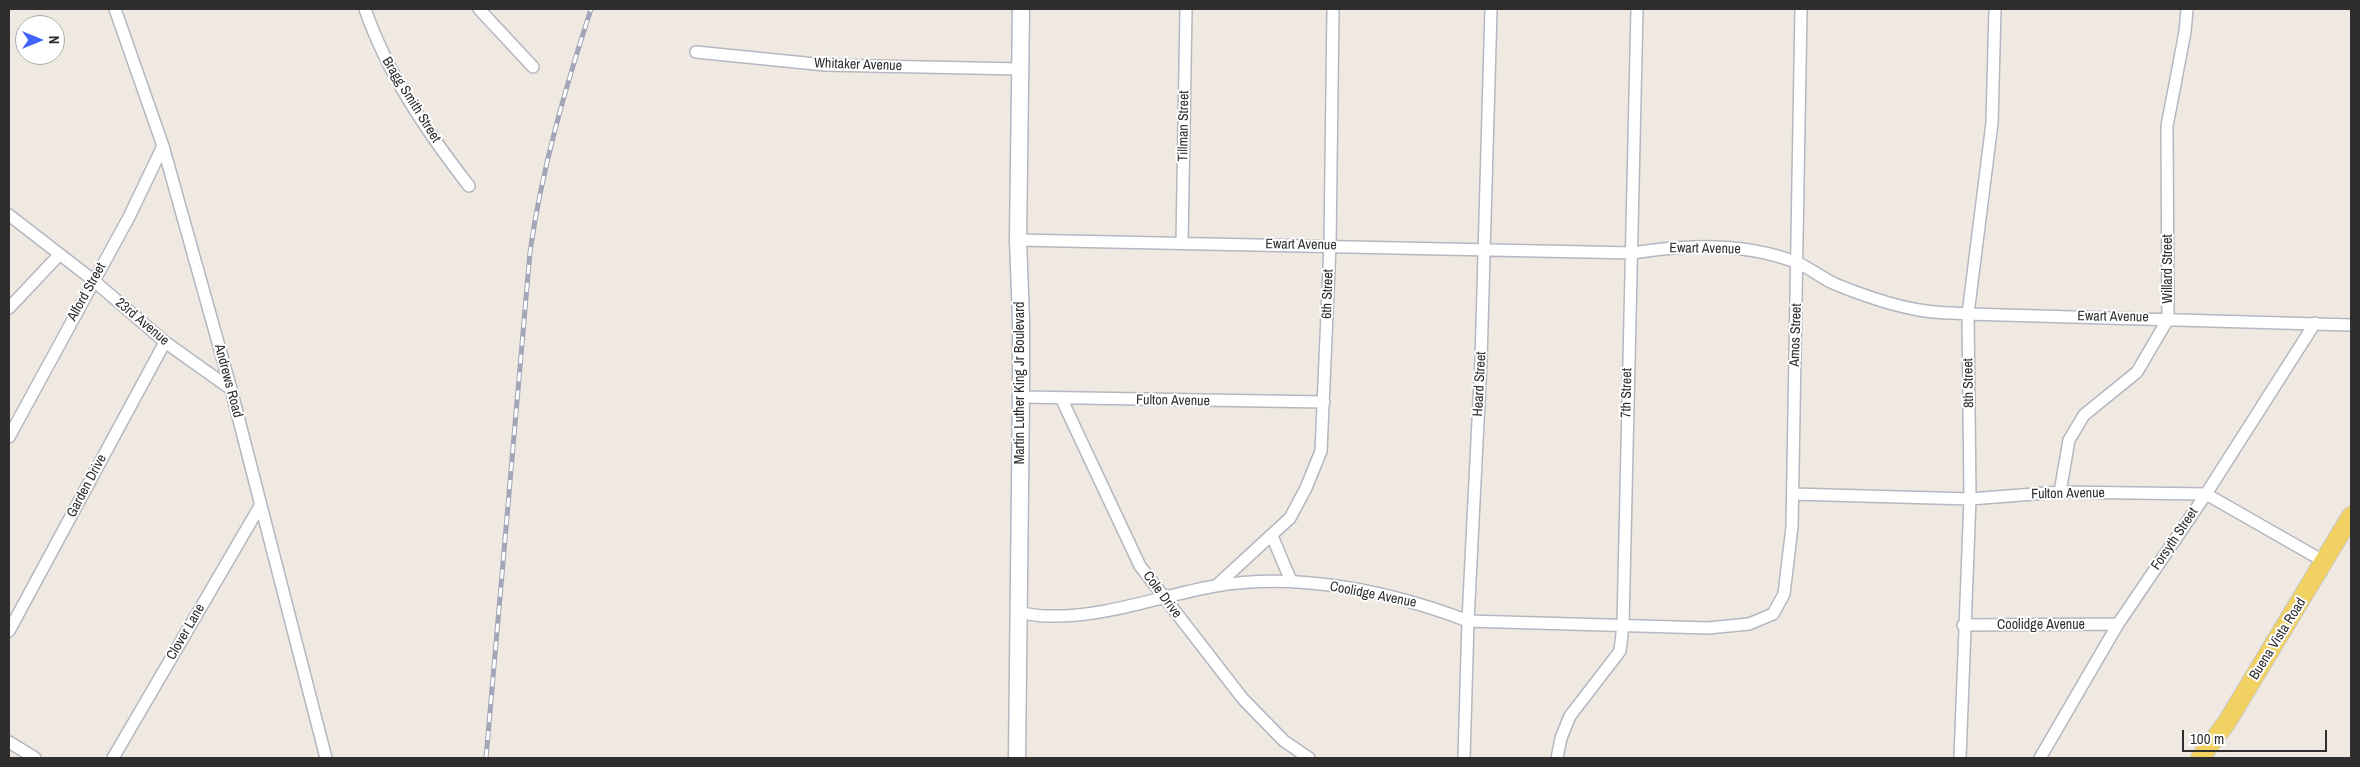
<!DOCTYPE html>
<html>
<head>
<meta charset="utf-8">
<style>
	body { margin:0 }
	#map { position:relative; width:2360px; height:767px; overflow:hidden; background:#efe9e1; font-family:"Archivo Narrow",sans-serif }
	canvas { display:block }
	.frame { position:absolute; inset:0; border:10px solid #2e2e2e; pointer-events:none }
	.north { position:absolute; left:15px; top:15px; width:50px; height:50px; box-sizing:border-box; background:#fff; border:1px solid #ababab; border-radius:50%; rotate:90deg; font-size:14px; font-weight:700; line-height:20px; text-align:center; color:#2e2e2e }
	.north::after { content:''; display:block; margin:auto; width:18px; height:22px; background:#4264fb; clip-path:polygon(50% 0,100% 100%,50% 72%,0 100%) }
	.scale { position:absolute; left:2182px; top:730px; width:145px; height:22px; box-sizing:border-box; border:2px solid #2e2e2e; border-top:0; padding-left:6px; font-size:15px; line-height:18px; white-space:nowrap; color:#2e2e2e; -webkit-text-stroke:4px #fff; paint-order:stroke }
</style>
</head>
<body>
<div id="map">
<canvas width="2360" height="767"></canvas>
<div class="frame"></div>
<div class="north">N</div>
<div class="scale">100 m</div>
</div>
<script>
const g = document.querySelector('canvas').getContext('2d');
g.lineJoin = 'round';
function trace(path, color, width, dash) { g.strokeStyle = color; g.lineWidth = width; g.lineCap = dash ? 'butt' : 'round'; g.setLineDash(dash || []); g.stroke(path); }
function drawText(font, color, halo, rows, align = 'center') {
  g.font = font + ' "Archivo Narrow",sans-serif'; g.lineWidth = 4; g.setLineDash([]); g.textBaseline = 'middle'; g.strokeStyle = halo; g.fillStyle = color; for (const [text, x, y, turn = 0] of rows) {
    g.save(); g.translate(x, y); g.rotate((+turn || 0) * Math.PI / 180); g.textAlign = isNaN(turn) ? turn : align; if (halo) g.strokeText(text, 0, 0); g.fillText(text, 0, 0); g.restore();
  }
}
const minor = new Path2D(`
	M115,9L163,146L231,389L326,758
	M365,9C387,73 427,132 469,186
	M479,9L533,67
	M696,52L825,65L1020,69
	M9,215L93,280L165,342L231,389
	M1018,240L1633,253C1687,244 1746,242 1798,263C1811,269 1822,278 1835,284C1862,295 1890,305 1919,310C1935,313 1952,313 1968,314L2351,325
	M1182,243L1186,9
	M9,308L59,255
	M1021,397L1324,402
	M1062,400L1140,566L1243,699L1284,741L1309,758
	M9,437L129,217L163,146
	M2060,492L2069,440L2084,415L2137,372L2168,319L2167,126L2185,32L2187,9
	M1793,494L1970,499L2060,492L2206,494L2325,562
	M1272,536L1291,581
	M1216,586L1290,518L1306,488L1321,451L1330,246L1333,9
	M1017,612C1027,614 1037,616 1047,616C1104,618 1159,596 1215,586C1298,572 1390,591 1468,621L1708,628L1749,624L1773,614L1784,594L1792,527L1801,9
	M1963,625L2118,624
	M9,631L165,342
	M9,742L35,758
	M113,758L260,506
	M1464,758L1468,621L1481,361L1491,9
	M1557,758L1561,738L1570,716L1620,651L1623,625L1637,9
	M1960,758L1970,499L1968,314L1992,123L1995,9
	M2040,758L2118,624L2206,494L2315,323`);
const secondary = new Path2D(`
	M1017,758L1021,397V320L1018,240L1021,9`);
const primary = new Path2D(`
	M2200,758L2227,722L2351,516`);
trace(minor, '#b4b7c1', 14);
trace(secondary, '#b4b7c1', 19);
trace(primary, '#c9c9c9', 20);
trace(minor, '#fff', 11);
trace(secondary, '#fff', 16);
trace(primary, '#f2d163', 18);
const rail = new Path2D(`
	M486,758L530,252C542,168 565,89 591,9`);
trace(rail, '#a3a6b8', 5);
trace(rail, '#fff', 3, [9]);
drawText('14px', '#2e2e2e', '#fff', [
	["Whitaker Avenue",858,65,2],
	["Bragg Smith Street",411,100,58],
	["Tillman Street",1184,126,-89],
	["Ewart Avenue",1301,245,1],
	["Ewart Avenue",1705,249,1],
	["Willard Street",2168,269,-90],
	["Alford Street",87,292,-61],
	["6th Street",1328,294,-88],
	["Ewart Avenue",2113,317,1],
	["23rd Avenue",142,322,40],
	["Amos Street",1796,335,-88],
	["Andrews Road",228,381,75],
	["Martin Luther King Jr Boulevard",1020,383,-90],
	["8th Street",1969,383,-91],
	["Heard Street",1480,384,-87],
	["7th Street",1627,393,-89],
	["Fulton Avenue",1173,401,1],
	["Garden Drive",87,486,-62],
	["Fulton Avenue",2068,494,-1],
	["Forsyth Street",2175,539,-56],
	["Cole Drive",1162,595,53],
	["Coolidge Avenue",1373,595,11],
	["Coolidge Avenue",2041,625],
	["Clover Lane",186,632,-60],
	["Buena Vista Road",2278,639,-58]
]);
</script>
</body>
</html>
